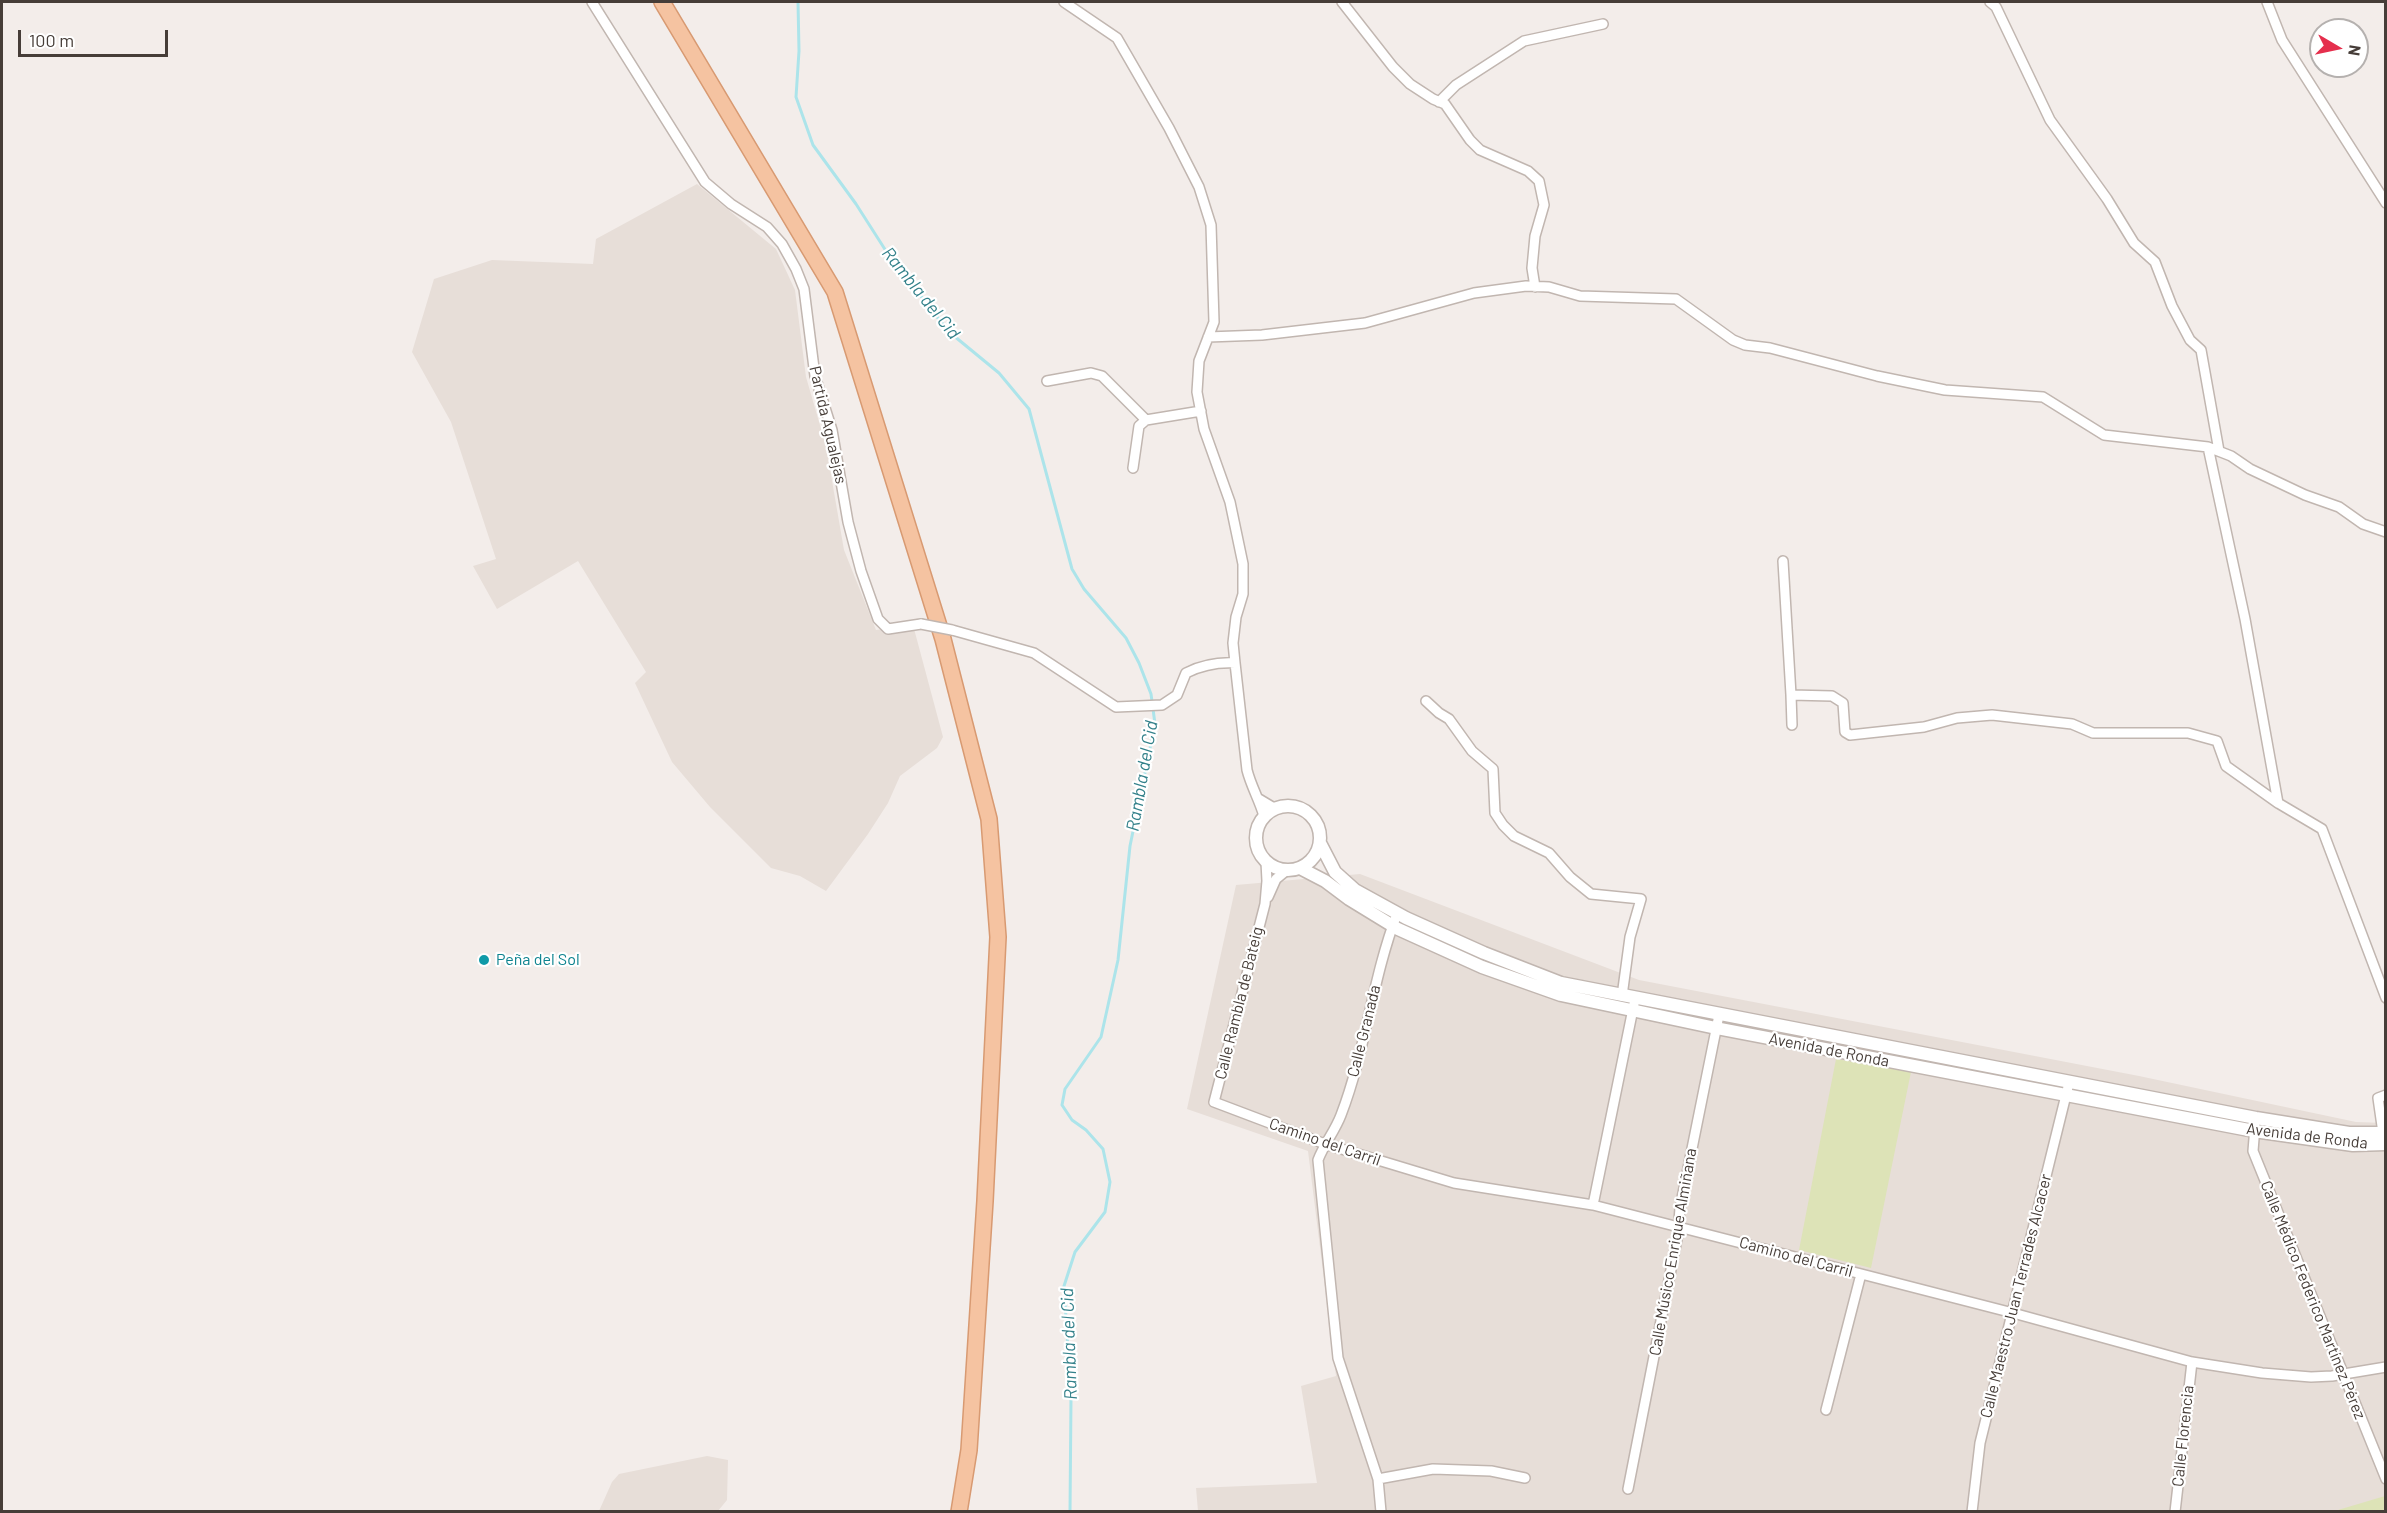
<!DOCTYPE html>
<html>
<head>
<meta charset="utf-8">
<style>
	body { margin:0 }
	#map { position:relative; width:2387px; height:1513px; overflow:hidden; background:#f3edea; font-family:Barlow,sans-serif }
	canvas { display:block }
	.frame { position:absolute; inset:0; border:3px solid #463d38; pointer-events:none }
	.north { position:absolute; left:2309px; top:18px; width:60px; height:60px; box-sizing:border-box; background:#fff; border:2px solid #b5b1af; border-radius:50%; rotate:99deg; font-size:16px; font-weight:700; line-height:24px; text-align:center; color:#463d38 }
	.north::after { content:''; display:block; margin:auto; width:21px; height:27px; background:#e52f4d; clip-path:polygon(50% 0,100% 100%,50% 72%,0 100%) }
	.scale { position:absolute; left:18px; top:30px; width:150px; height:27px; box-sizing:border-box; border:3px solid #463d38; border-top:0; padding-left:8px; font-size:18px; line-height:21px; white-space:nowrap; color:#463d38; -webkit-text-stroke:4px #fff; paint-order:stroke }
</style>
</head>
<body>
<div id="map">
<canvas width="2387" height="1513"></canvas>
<div class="frame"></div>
<div class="north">N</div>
<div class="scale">100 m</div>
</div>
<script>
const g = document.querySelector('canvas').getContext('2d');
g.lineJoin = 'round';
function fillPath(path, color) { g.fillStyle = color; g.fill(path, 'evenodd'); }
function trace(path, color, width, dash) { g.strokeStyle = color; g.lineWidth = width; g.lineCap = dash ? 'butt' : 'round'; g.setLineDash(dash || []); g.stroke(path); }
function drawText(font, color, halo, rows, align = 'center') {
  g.font = font + ' Barlow,sans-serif'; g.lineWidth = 4.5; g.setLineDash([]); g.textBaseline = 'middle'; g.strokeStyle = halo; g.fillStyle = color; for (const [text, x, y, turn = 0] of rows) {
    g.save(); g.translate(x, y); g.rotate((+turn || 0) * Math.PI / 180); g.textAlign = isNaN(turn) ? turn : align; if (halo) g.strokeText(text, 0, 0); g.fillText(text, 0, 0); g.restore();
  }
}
fillPath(new Path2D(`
	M697,184L776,249L795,290L806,377L826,446L844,550L876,630L913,625L943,737L937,748L900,776L888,803L868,834L826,891L800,876L771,868L710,807L672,762L635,683L646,672L578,561L497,609L473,566L496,559L451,422L412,352L434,279L492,260L593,264L596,239Z
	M1360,874L1639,980L2139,1076L2356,1122L2385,1123V1511H1198L1196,1488L1317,1483L1301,1386L1336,1376L1308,1151L1187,1109L1236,885Z
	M707,1456L728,1460L727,1500L718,1511H599L612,1482L619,1474Z`), '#e7ded8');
fillPath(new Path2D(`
	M1836,1059L1911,1072L1871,1268L1799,1250Z
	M2385,1496V1511H2333L2338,1510Z`), '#dde3b7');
trace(new Path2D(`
	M798,2L799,51L796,97L813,145L856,204L886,251L948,331L999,373L1029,409L1072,569L1084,589L1126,638L1139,663L1151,694L1155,724L1130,846L1118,960L1101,1037L1065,1089L1062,1105L1072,1120L1086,1130L1103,1149L1110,1182L1105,1212L1075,1252L1064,1286L1071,1397L1070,1512`), '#ace4ea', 3);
const minor = new Path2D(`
	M592,2L705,182L731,204L767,227L782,244L796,269L804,289L815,376L832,430L848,522L861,571L878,619L888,629L921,624
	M1064,2L1117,38L1169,128L1199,187L1211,225L1214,322L1199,361L1197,392L1204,429L1230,502L1243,564V594L1236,617L1233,643L1235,663
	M1342,2L1393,67L1410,84L1433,99L1445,104L1470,140L1480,150L1528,171L1539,181L1544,205L1535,236L1532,268L1535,287
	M1990,2L1996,7L2050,120L2107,199L2134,243L2155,262L2172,306L2190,340L2201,350L2219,451
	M2267,2L2282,40L2386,203
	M1439,102L1456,85L1524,41L1603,24
	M1208,337L1262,335L1365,323L1474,293L1526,286L1549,287L1580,296L1676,299L1733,340L1745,345L1770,348L1877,376L1945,390L2043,397L2104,435L2208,447L2231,456L2250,469L2305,495L2339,507L2363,524L2386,532
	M1047,381L1091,373L1102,376L1146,420L1201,411
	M2208,447L2245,619L2278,803L2322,829L2386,998
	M1133,468L1139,426L1146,420
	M1783,561L1791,695
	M952,630L1034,653L1116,707L1162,705L1177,695L1186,673C1202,665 1217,662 1235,663L1247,770C1251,786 1259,799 1264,816
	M1426,701L1439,713L1449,719L1472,751L1493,769L1495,813L1503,825L1514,836L1549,853L1570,877L1591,894L1641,899L1630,937L1622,996
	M1792,725L1791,695L1832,696L1843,703L1845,732L1850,735L1924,727L1957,718L1992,715L2072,724L2093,733H2188L2217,741L2226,766L2278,803
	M1259,799L1274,808
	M1266,862L1267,881L1265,904L1214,1102L1325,1144L1454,1183L1593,1205L2013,1313L2192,1362L2262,1373L2311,1377L2332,1376L2386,1367
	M1268,897L1276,879L1287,870
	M2255,1126L2253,1151L2386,1479
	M2383,1133L2378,1098L2386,1095
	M1593,1205L1634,1004
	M1826,1410L1861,1274
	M1378,1479L1433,1469L1491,1471L1525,1478
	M1628,1489L1678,1234L1680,1208L1719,1015
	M1381,1512L1378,1479L1338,1358L1318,1160C1324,1144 1335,1131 1341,1115C1366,1050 1372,979 1397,914
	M1972,1512L1980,1443L2069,1083
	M2175,1512L2192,1362`);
const tertiary = new Path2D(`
	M1256 838a32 32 0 1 1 64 0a32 32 0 1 1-64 0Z
	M1320,843L1335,872L1355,890L1406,918L1484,953L1561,983L2256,1118L2349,1133H2386
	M1300,868L1325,881L1349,899L1398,929L1482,967L1561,995L1716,1028L2254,1131L2353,1145L2386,1144`);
const primary = new Path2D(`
	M662,2L835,292L943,639L989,819L998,937L985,1201L969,1450L959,1512`);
trace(minor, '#c1b6b0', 12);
trace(tertiary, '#c1b6b0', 15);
trace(primary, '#d89a72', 18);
trace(minor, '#fff', 9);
trace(tertiary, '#fff', 12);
trace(primary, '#f5c3a1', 15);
const minorBridge = new Path2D(`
	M921,624L952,630`);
trace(minorBridge, '#c1b6b0', 12, []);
trace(minorBridge, '#fff', 9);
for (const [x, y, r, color] of [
	[484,960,6,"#0f9aa8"]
]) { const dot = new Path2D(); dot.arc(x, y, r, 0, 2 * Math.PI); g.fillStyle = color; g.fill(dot); trace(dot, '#fff', 2); }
drawText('16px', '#463d38', '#fff', [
	["Partida Agualejas",828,425,77],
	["Calle Rambla de Bateig",1239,1003,-76],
	["Calle Granada",1364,1031,-76],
	["Avenida de Ronda",1829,1050,11],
	["Avenida de Ronda",2307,1136,7],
	["Camino del Carril",1325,1142,19],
	["Calle Músico Enrique Almiñana",1673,1252,-80],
	["Camino del Carril",1796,1257,15],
	["Calle Maestro Juan Terrades Alcacer",2016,1296,-76],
	["Calle Médico Federico Martínez Pérez",2313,1300,68],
	["Calle Florencia",2183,1436,-84]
]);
drawText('16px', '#0d838f', '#fff', [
	["Peña del Sol",496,960]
], 'left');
drawText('italic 18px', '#33818a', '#fff', [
	["Rambla del Cid",921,293,51],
	["Rambla del Cid",1142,776,-80],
	["Rambla del Cid",1069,1344,-92]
]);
</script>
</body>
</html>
